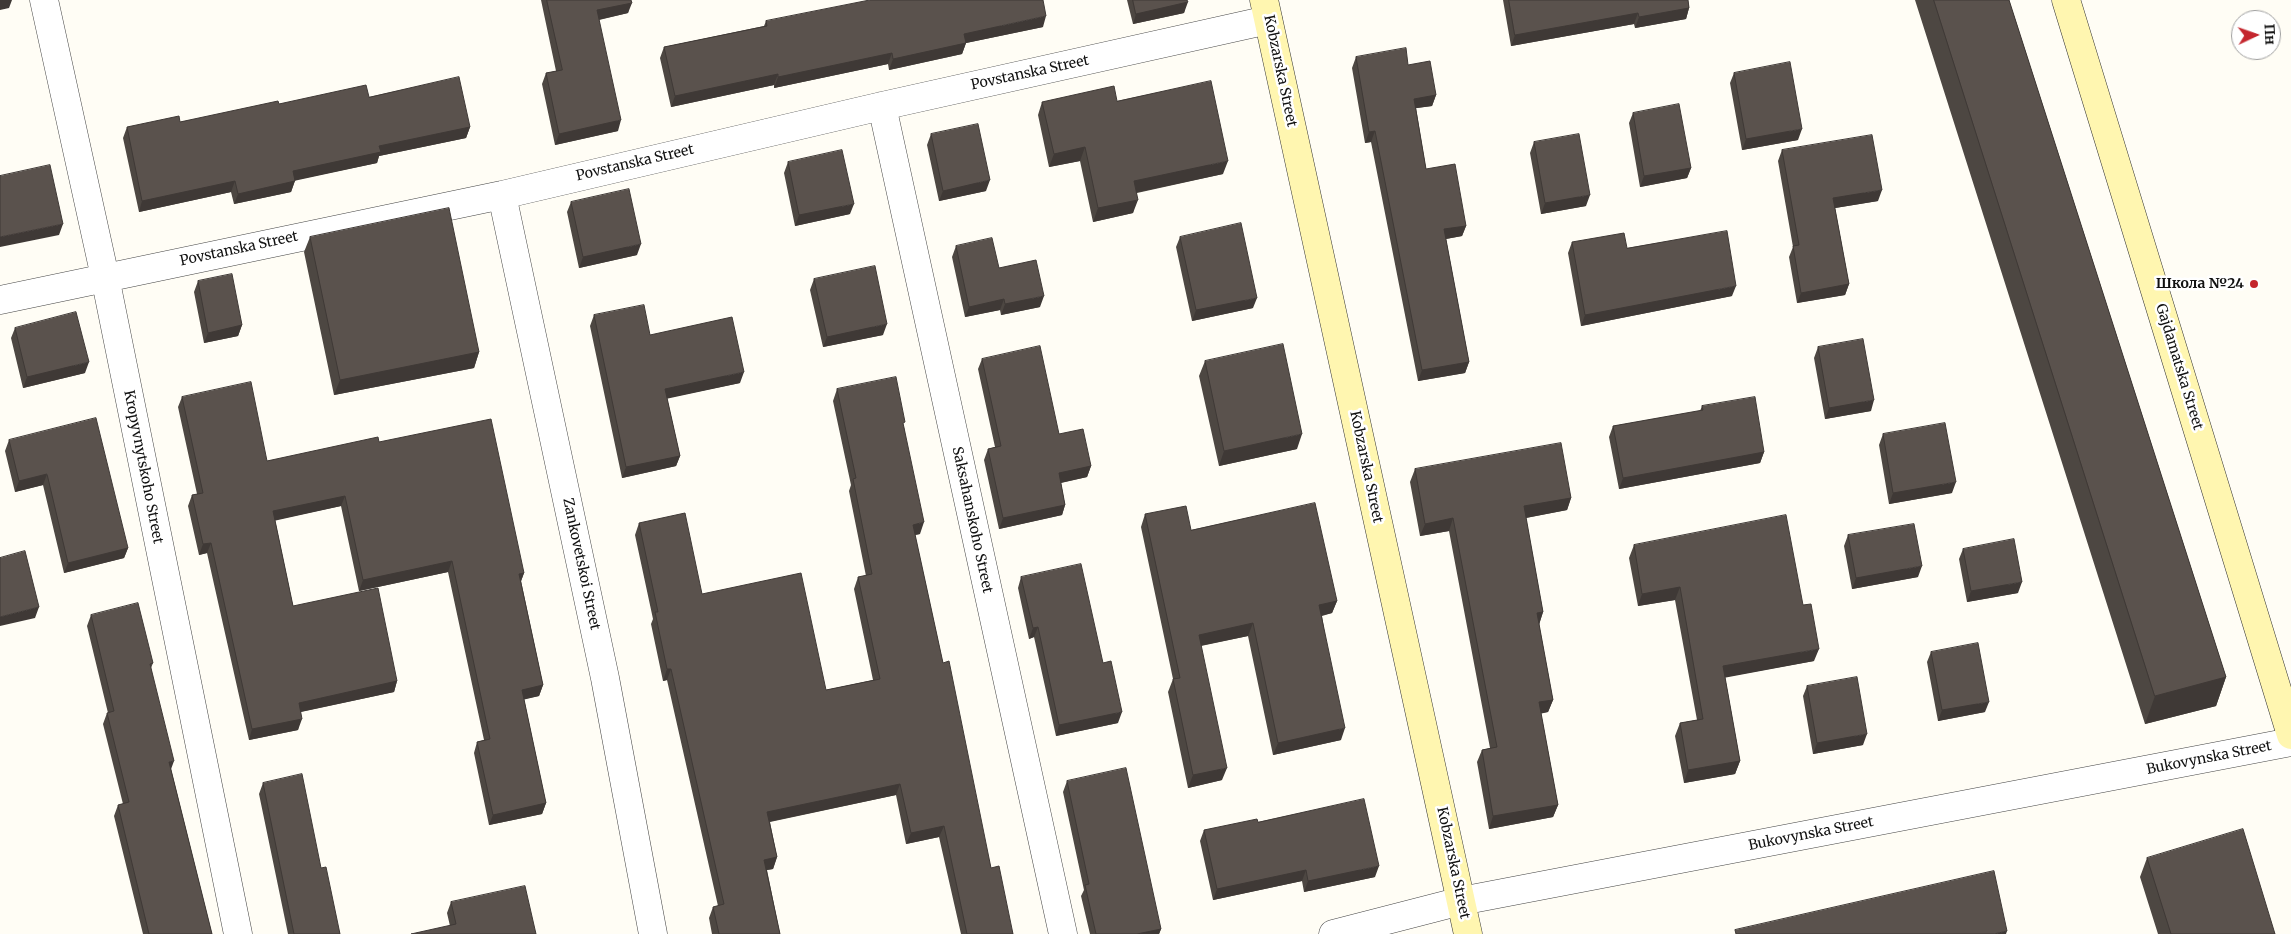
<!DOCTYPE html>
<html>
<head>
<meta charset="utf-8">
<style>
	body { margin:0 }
	#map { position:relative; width:2291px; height:934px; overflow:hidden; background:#fffdf5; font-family:Merriweather,serif }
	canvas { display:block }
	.north { position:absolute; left:2231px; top:10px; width:50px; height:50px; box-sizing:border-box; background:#fff; border:1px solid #a0a0a0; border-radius:50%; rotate:87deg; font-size:14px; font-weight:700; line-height:20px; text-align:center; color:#111 }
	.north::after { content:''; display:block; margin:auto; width:18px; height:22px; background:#c4262e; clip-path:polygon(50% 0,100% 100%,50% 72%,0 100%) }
</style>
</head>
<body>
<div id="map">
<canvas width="2291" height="934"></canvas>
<div class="north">Пн</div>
</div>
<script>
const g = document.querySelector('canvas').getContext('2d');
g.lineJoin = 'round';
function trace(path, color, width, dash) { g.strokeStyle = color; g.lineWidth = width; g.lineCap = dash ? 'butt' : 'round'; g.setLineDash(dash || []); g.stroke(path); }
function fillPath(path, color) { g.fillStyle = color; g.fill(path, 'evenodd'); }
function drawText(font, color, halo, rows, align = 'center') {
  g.font = font + ' Merriweather,serif'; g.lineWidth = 5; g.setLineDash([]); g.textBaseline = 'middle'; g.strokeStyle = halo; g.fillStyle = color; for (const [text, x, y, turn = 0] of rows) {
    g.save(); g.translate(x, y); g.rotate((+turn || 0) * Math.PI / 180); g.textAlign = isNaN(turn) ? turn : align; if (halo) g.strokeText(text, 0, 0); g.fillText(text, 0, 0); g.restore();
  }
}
const street = new Path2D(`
	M44,0L105,277L238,934
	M882,106L1063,934
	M502,195L605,678L653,934
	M0,300L502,195L882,106L1268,20
	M1333,934L1461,901L2291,742`);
const secondary = new Path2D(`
	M1264,0L1468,934
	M2066,0L2291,735`);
trace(street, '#444', 29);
trace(secondary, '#333', 29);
trace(street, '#fff', 28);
trace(secondary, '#fff6b0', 28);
fillPath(new Path2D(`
	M541,0H631L628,13L599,20L618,131L555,145L542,84L546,73L556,71Z
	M1127,0H1187L1184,13L1133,24Z
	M1503,0H1688L1689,8L1686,19L1635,28L1634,24L1511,46Z
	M1915,0H2009L2226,677L2216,706L2145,724Z
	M766,21L1043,27L966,43L962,54L889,70L888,64L774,88V85L671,107L660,58L664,47L764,26Z
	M1356,57L1408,65L1436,95L1432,106L1416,108L1426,169L1466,226L1462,236L1446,239L1469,362L1465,373L1418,381L1371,142L1365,143L1352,68Z
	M1734,73L1798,140L1742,150L1730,83Z
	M369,97L470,127L466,138L379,156L377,163L295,180L291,192L234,204L231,192L139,212L123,138L127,127L180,122L279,104Z
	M1117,101L1223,174L1137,193L1133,213L1093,222L1080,161L1049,167L1038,115L1042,102Z
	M1633,113L1691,168L1687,178L1640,187L1629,123Z
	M931,134L986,191L939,201L927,145Z
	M1534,142L1586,206L1541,214L1530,153Z
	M1782,150L1878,201L1835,208L1849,284L1845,295L1797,303L1789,257L1793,247L1778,161Z
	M788,162L850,214L795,226L784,173Z
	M571,202L637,255L579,268L567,212Z
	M310,237L479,352L474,368L334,395L304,252Z
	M1180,237L1253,308L1192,321L1176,247Z
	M1572,242L1627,248L1732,296L1581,326L1568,253Z
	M956,246L999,268L1040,307L1001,315L1000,310L965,317L952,257Z
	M814,279L883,335L823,347L810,290Z
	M198,281L242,325L238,336L204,343L194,292Z
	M594,315L650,335L740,383L667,398L680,456L676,466L622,478L590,326Z
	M15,328L85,373L23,388L11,338Z
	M1818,347L1871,411L1825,419L1814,358Z
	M982,359L1059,434L1091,466L1087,477L1061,483L1065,505L1062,515L999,529L984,460L988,449L995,447L978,369Z
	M1205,361L1297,449L1219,466L1199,376Z
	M837,389L904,427L920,534L915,535L943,663L991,868L1013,934H961L939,837L906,844L896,795L770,822L777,857L773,869L767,870L780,934H712L709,918L713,907L718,906L667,680L663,681L651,624L653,619L635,535L639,523L702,594L826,690L873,680L854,589L858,577L866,576L849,491L851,485L833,401Z
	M182,397L267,461L379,442L524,573L521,581L543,685L539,696L524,699L546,803L542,814L489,825L474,753L477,742L484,740L448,572L359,591L341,506L275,520L293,606L397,681L394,692L301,712L298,730L249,740L207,553L199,555L188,506L192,495L197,494L178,407Z
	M1702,406L1764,452L1760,463L1619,489L1609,437L1613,426L1700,411Z
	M1883,434L1952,493L1889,504L1879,445Z
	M9,440L128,548L124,558L64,573L43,485L15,492L5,451Z
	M1415,469L1571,498L1567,510L1526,518L1543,612L1539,624L1553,700L1548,712L1541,713L1558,805L1553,817L1489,829L1477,762L1482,750L1490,748L1449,531L1420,536L1410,482Z
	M1145,514L1191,530L1337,601L1332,613L1322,616L1341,740L1273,755L1248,636L1201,646L1222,780L1188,788L1168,692L1173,679L1141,527Z
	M1848,535L1918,577L1852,589L1844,546Z
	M1634,545L1814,661L1725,677L1740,761L1735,774L1684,783L1675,736L1680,723L1697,720L1675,600L1638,606L1629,558Z
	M1963,549L2018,593L1967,602L1959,559Z
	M1021,577L1103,663L1118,723L1056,736L1034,637L1029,639L1018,588Z
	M91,615L153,663L151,668L171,769L212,934H143L114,816L118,805L123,804L103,724L107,713H108L87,626Z
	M1931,652L1985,712L1938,721L1927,662Z
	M1807,686L1863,745L1813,754L1803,696Z
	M1067,781L1161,929L1159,934H1090L1081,896L1084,890L1063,792Z
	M263,783L321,868L340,934H288L259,794Z
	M1258,822L1375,877L1304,892L1302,881L1213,900L1200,841L1204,830Z
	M2147,858L2275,934H2158L2140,877Z
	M451,902L536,934L450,926L447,913Z`), '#4d4742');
fillPath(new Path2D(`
	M0,0H12L9,8L0,10Z
	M1188,2L1184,13L1133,24L1136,14Z
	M632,3L628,13L593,21L597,10Z
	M1689,8L1686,19L1635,28L1639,17Z
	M1638,13L1634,24L1511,46L1515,35Z
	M1046,16L1043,27L966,43L962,54L889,70L893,59L964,34Z
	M892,53L888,64L774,88L778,77Z
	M778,74L774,85L671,107L675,96Z
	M1436,95L1432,106L1410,109L1414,99Z
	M621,120L618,131L555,145L559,134Z
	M470,127L466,138L379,156L377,163L289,182L293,171L379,146Z
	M1802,129L1798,140L1742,150L1746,139Z
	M1375,131L1371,142L1365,143L1369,132Z
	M1085,147L1080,161L1049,167L1054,154Z
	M1228,161L1223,174L1129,194L1134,181Z
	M1691,168L1687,178L1640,187L1644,176Z
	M990,180L986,191L939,201L943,191Z
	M235,181L231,192L139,212L142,201Z
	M295,181L291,192L234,204L238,194Z
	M1882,190L1878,201L1829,209L1833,198Z
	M1590,195L1586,206L1541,214L1545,203Z
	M1138,200L1133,213L1093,222L1098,208Z
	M854,204L850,214L795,226L799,215Z
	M63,224L59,235L0,247V237Z
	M1466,226L1462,236L1440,240L1444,229Z
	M641,244L637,255L579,268L583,257Z
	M1849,284L1845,295L1797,303L1801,293Z
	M1736,286L1732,296L1581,326L1585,315Z
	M1044,296L1040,307L1001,315L1005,304Z
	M1257,298L1253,308L1192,321L1196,310Z
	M1004,299L1000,310L965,317L969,307Z
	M887,324L883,335L823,347L827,337Z
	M242,325L238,336L204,343L208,333Z
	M479,352L474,368L334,395L340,380Z
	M89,362L85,373L23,388L27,377Z
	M1469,362L1465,373L1418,381L1422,370Z
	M744,372L740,383L661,400L665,389Z
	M1874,400L1871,411L1825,419L1829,408Z
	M1302,434L1297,449L1219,466L1224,451Z
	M1764,452L1760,463L1619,489L1623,478Z
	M680,456L676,466L622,478L626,467Z
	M1091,466L1087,477L1055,484L1059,473Z
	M47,474L43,485L15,492L19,481Z
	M1956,482L1952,493L1889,504L1893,493Z
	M345,496L341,506L269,522L273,511Z
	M1571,498L1567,510L1520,519L1524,506Z
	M1065,505L1062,515L999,529L1003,518Z
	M1453,518L1449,531L1420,536L1425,524Z
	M924,522L920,534L909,536L913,525Z
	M211,543L207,553L199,555L203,544Z
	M128,548L124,558L64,573L68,563Z
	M452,561L448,572L359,591L363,580Z
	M1922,566L1918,577L1852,589L1856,578Z
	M524,573L520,584L519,574Z
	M2022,582L2018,593L1967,602L1971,591Z
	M1680,587L1675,600L1638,606L1642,594Z
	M1337,601L1332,613L1315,617L1319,605Z
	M39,607L35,618L0,626V617Z
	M1543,612L1539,625L1537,613Z
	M1253,623L1248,636L1194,647L1199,635Z
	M1038,627L1034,637L1029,639L1033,628Z
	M1819,649L1814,661L1718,679L1723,666Z
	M667,669H671L667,680L663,681Z
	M2226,677L2216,706L2145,724L2155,696Z
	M397,681L394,692L295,713L299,703Z
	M543,685L539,696L518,701L522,690Z
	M1553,700L1548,712L1535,715L1539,702Z
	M1989,702L1985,712L1938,721L1942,710Z
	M1122,712L1118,723L1056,736L1059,725Z
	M302,719L298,730L249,740L252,729Z
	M1345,728L1341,740L1273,755L1278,743Z
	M1867,734L1863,745L1813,754L1817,743Z
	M174,761L170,772L169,762Z
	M1740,761L1735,774L1684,783L1688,770Z
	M1227,768L1222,780L1188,788L1193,775Z
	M900,784L896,795L763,823L767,812Z
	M546,803L542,814L489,825L493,815Z
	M1558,805L1553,817L1489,829L1493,816Z
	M944,826L939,837L906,844L911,833Z
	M777,857L773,869L760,871L764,860Z
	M1379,866L1375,877L1304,892L1308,881Z
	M1306,870L1302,881L1213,900L1217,889Z
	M1161,929L1159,934H1137Z
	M2007,931L2006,934H1994Z`), '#3f3936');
const building = new Path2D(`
	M547,0H631L632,3L597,10L621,120L559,134L546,73L562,70Z
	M870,0H1043L1046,16L964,34L966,43L893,59L892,53L778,77V74L675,96L664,47L767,26L766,21Z
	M1133,0H1187L1188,2L1136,14Z
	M1509,0H1688L1689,8L1639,17L1638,13L1515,35Z
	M1934,0H2009L2226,677L2155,696Z
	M1406,48L1408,65L1430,61L1436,95L1414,99L1426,169L1455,164L1466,226L1444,229L1469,362L1422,370L1375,131L1369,132L1356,57Z
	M1790,62L1802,129L1746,139L1734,73Z
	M459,77L470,127L379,146L381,152L293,171L295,181L238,194L235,181L142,201L127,127L179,116L180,122L278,101L279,104L366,85L369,97Z
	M1211,81L1228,161L1134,181L1138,200L1098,208L1085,147L1054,154L1042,102L1114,86L1117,101Z
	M1679,104L1691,168L1644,176L1633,113Z
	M978,124L990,180L943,191L931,134Z
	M1579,134L1590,195L1545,203L1534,142Z
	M1872,135L1882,190L1833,198L1849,284L1801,293L1793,246L1799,245L1782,150Z
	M842,150L854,204L799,215L788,162Z
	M50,165L63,224L0,237V176Z
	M629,189L641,244L583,257L571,202Z
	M449,208L479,352L340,380L310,237Z
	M1241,223L1257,298L1196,310L1180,237Z
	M1727,231L1736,286L1585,315L1572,242L1624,233L1627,248Z
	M992,238L999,268L1036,260L1044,296L1005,304L1004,299L969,307L956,246Z
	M875,266L887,324L827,337L814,279Z
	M232,274L242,325L208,333L198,281Z
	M644,305L650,335L732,317L744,372L665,389L680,456L626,467L594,315Z
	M76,312L89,362L27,377L15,328Z
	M1863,339L1874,400L1829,408L1818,347Z
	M1283,344L1302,434L1224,451L1205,361Z
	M1040,346L1059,434L1083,429L1091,466L1059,473L1065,505L1003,518L988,449L1001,446L982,359Z
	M896,377L905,422L903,423L924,522L913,525L943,663L949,661L991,868L999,866L1013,934H967L944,826L911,833L900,784L767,812L777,857L764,860L780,934H719L713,907L724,904L671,669H667L655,612H658L639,523L685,513L702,594L801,573L826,690L880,679L858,577L872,574L853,479L856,478L837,389Z
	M251,382L267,461L378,437L379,442L491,419L524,573L519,574L543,685L522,690L546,803L493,815L477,742L490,739L452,561L363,580L345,496L273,511L293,606L378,588L397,681L299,703L302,719L252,729L211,543L203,544L192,495L203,493L182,397Z
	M1755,397L1764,452L1623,478L1613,426L1703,410L1702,406Z
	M96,418L128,548L68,563L47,474L19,481L9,440Z
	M1945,423L1956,482L1893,493L1883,434Z
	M1561,443L1571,498L1524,506L1543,612L1537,613L1553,700L1539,702L1558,805L1493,816L1482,750L1497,747L1453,518L1425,524L1415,469Z
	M1315,503L1337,601L1319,605L1345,728L1278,743L1253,623L1199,635L1227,768L1193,775L1173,679L1180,678L1145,514L1186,506L1191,530Z
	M1786,515L1803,605L1811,604L1819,649L1723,666L1740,761L1688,770L1680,723L1703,719L1680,587L1642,594L1634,545Z
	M1914,524L1922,566L1856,578L1848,535Z
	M2014,539L2022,582L1971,591L1963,549Z
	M25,551L39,607L0,617V558Z
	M1081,564L1103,663L1111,661L1122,712L1059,725L1038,627L1033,628L1021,577Z
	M138,603L153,663L150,664L174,761L169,762L212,934H149L118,805L129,802L107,713L114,711L91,615Z
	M1978,643L1989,702L1942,710L1931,652Z
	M1857,677L1867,734L1817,743L1807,686Z
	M1126,768L1161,929L1137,934H1096L1085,885L1089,884L1067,781Z
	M302,774L321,868L326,867L340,934H294L263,783Z
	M1364,799L1379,866L1308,881L1306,870L1217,889L1204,830L1257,819L1258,822Z
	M2243,829L2275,934H2171L2147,858Z
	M1994,871L2007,931L1994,934H1736L1735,930Z
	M525,886L536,934H411L456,924L451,902Z`);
fillPath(building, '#5a524d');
trace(building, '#3f3936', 1);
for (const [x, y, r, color] of [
	[2254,284,5,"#c4262e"]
]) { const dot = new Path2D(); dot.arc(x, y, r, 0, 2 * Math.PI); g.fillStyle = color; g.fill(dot); trace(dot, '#fff', 2); }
drawText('14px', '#111', '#fff', [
	["Kobzarska Street",1280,71,78],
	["Povstanska Street",1030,73,-12],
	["Povstanska Street",635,163,-13],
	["Povstanska Street",239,249,-12],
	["Gajdamatska Street",2179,367,73],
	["Kropyvnytskoho Street",143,467,79],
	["Kobzarska Street",1366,467,78],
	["Saksahanskoho Street",972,520,78],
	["Zankovetskoi Street",581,564,78],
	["Bukovynska Street",2209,758,-11],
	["Bukovynska Street",1811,834,-11],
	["Kobzarska Street",1453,863,78]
]);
drawText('bold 14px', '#111', '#fff', [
	["Школа №24",2244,284]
], 'right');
</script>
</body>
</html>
